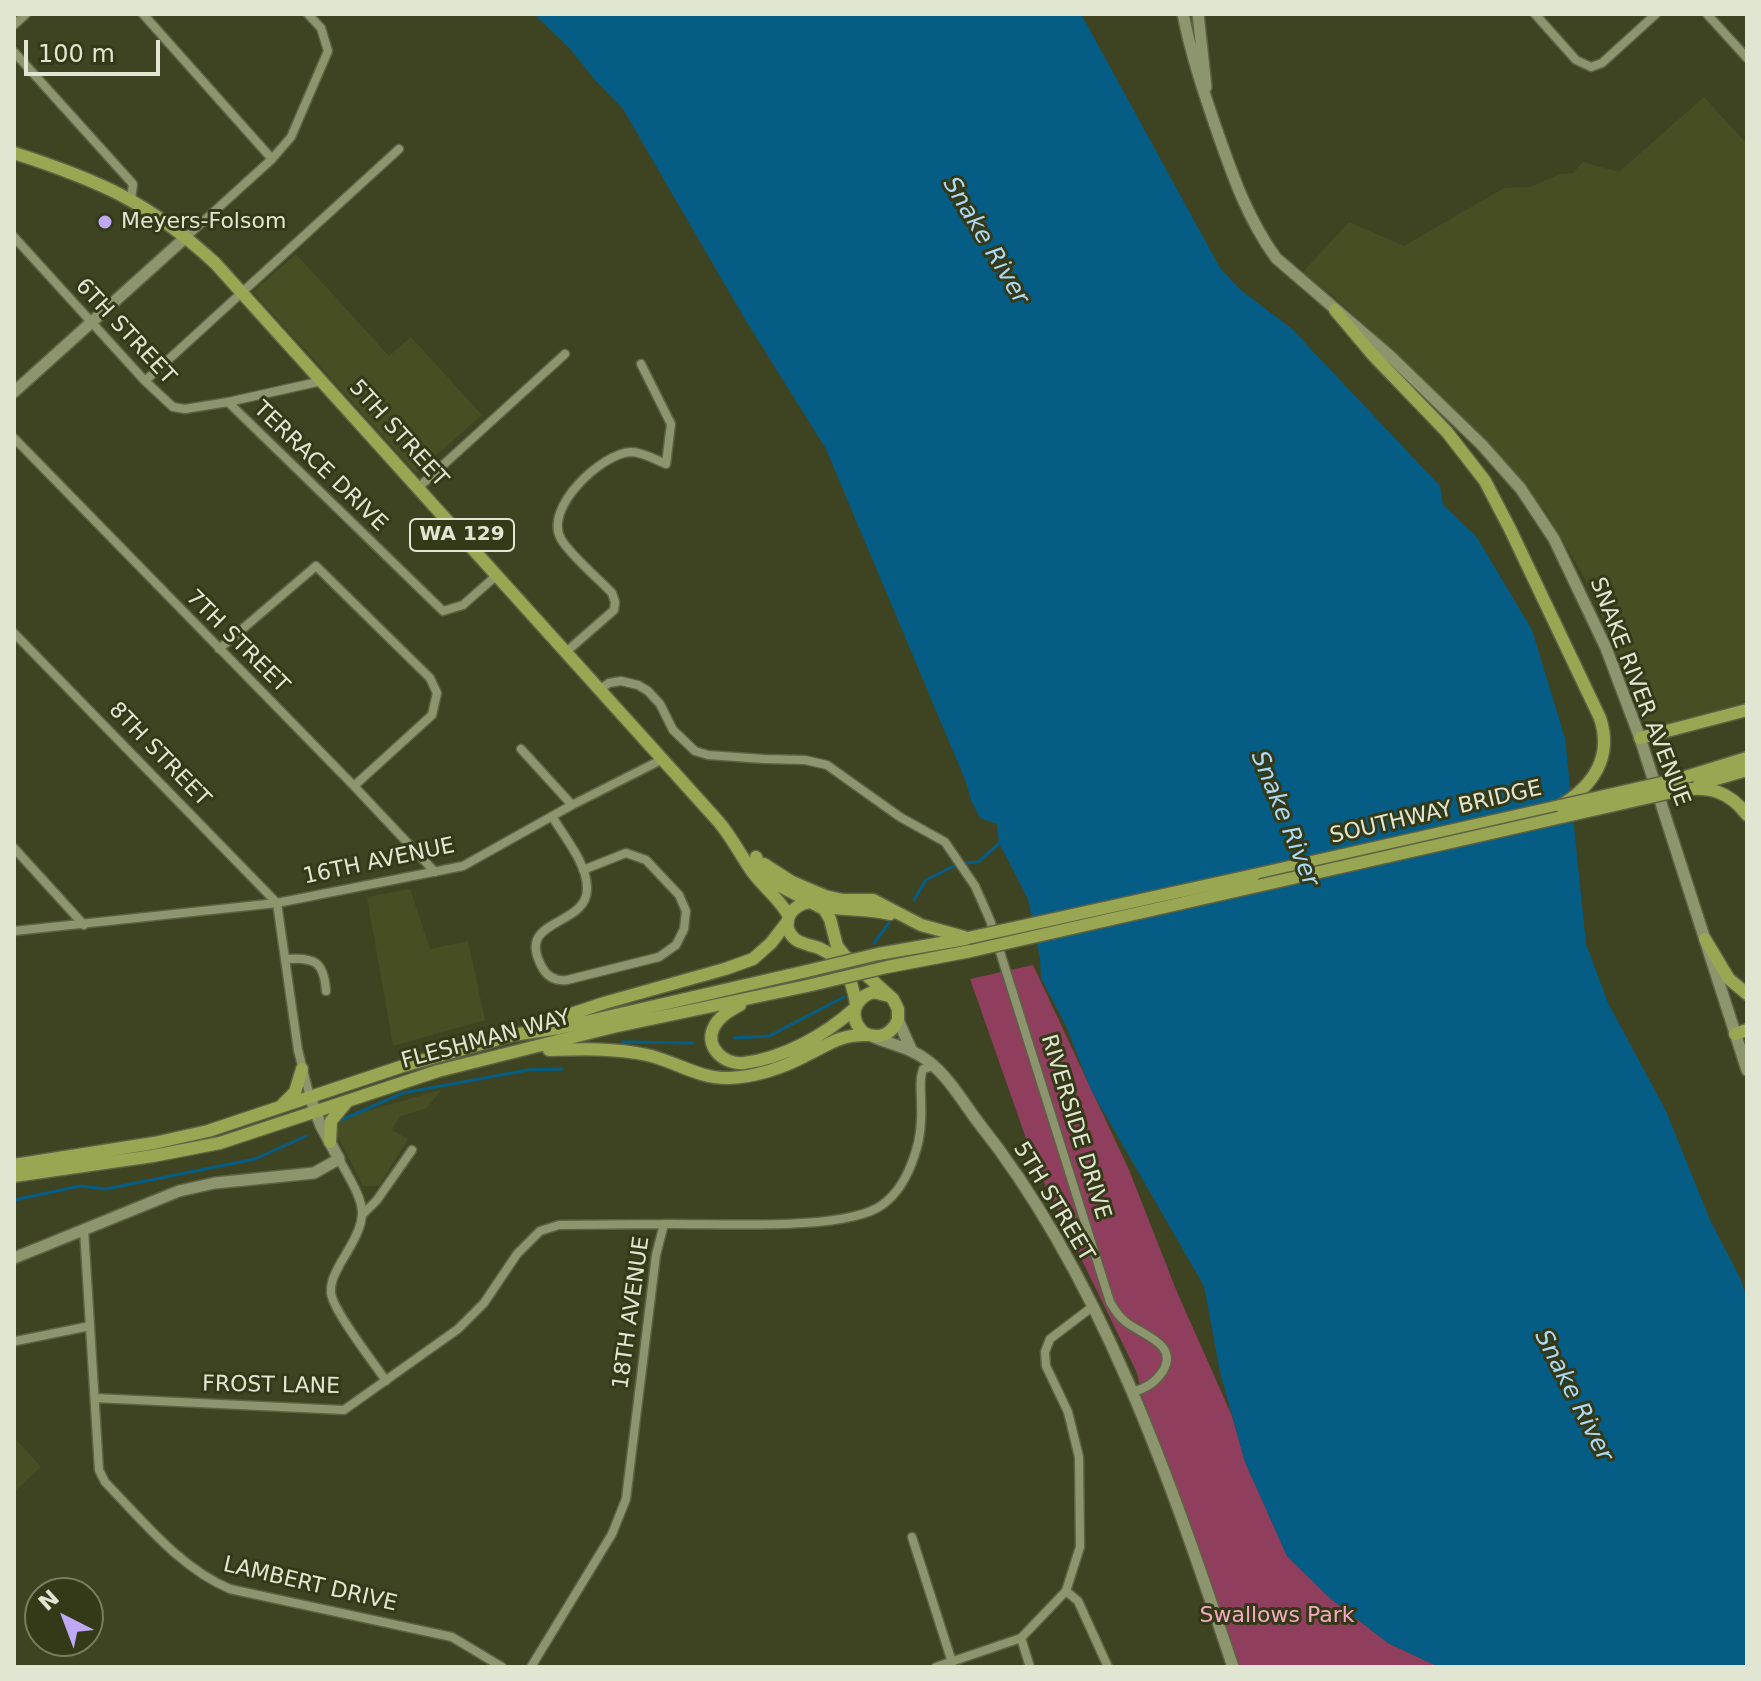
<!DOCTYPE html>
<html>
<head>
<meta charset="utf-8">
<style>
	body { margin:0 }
	#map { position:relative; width:1761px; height:1681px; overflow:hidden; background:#3e4422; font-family:"DejaVu Sans",sans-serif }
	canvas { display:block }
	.frame { position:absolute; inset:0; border:16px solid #e1e6d2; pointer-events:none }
	.north { position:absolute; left:24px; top:1577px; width:80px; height:80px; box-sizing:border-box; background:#343917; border:2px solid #797e62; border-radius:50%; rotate:318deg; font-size:22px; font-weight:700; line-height:32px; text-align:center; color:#e1e6d2 }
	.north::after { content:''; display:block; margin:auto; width:28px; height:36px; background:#bfa9f4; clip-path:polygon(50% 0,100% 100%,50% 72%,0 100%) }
	.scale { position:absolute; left:24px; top:40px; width:136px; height:36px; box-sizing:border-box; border:4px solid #e1e6d2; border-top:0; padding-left:10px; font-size:24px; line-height:28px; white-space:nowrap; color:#e1e6d2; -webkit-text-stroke:6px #343917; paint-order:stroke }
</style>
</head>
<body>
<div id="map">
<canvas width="1761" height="1681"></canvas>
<div class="frame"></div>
<div class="north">N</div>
<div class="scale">100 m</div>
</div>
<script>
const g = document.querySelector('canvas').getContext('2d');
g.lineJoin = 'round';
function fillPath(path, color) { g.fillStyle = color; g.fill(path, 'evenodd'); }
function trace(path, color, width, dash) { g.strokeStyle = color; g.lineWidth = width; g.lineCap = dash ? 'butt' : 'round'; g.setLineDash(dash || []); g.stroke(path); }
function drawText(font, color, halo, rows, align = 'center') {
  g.font = font + ' "DejaVu Sans",sans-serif'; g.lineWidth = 6; g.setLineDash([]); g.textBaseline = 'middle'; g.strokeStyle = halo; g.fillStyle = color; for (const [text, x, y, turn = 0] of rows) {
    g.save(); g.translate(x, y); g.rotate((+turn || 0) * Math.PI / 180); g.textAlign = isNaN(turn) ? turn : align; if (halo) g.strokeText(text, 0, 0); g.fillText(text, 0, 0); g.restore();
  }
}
fillPath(new Path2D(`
	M1704,97L1747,144V702L1647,729L1590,587L1546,512L1502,461L1400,357L1332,295L1302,273L1349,222L1404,246L1504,188L1531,187L1560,174L1573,173L1583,162L1619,172Z
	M296,254L389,356L411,337L482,415L416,473L253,292Z
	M410,889L430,949L468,941L485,1020L393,1046L367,897Z
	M441,1090L427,1108L399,1117L392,1130L408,1139L379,1186H363L339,1139L337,1130L342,1118Z
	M14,1437L41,1467L14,1492Z`), '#474e24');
fillPath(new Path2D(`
	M1033,965L1129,1170L1177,1292L1232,1416L1245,1462L1287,1556L1331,1599L1388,1643L1439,1667H1240L1142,1396L1137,1373L1035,1164L970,979Z`), '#8f3e5e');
fillPath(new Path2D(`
	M534,14H1081L1220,268L1242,291L1291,328L1440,486L1443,505L1476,536L1532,630L1565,738L1586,944L1608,1003L1666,1111L1710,1220L1740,1278L1747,1297V1667H1439L1388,1643L1331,1599L1287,1556L1245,1462L1220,1372L1204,1286L1091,1090L1066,1026L1041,978L1040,958L1028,899L999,843L997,824L980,818L971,800L966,782L826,449L743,316L623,109L595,80L571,50Z`), '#055d86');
trace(new Path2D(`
	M964,863L978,862L1001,842
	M914,900L926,880L954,866
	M874,943L889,923
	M734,1038L769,1036L844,997
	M623,1042L693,1043
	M341,1120L403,1093L528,1070L562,1069
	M14,1200L80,1186L106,1189L255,1159L306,1136`), '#055d86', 3);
const street = new Path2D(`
	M143,14L272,159
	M1535,14L1576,60L1591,67L1602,63L1656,14
	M1707,14L1747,58
	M14,25L26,14
	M14,52L133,184L131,200
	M14,237L145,381L173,407L185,409L228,402L322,381
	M186,237L272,159L291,137L328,51L321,28L308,14
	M145,381L399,149
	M228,402L443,611L463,605L497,575
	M14,438L354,786L435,872
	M419,487L565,354
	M14,633L277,903L298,1050L310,1097
	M219,649L316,566L430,678L437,693L432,715L354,786
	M566,652L614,610L615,602L612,593C599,579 570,555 561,539C543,508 602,453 631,452C643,452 656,460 666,464L671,424L641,364
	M599,690L609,683L621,681L638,685L648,691L660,704L673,730L695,751L708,755L764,759L805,760L827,765L900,817L945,842L975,886L990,920L1110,1302C1114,1309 1119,1317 1126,1322C1142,1335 1179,1344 1163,1371C1156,1382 1145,1389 1132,1392
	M521,749L572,805
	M552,816C564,837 587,863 587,888C588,928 514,917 542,967C547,977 556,981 567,980L659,957L676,945L684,929L686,911L679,895L646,860L626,853L583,870
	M14,848L84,925
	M14,931L277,903L463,866L572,805L661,760
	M287,959C315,957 324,962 326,991
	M339,1159C368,1211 371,1213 340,1264C335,1274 330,1282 331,1293C333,1311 375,1364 386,1381
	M364,1213L377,1200L412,1150
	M84,1230L99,1470L105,1482C143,1521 180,1568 230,1589L452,1637L502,1667
	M16,1341L90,1326
	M95,1398L344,1410L458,1329L484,1303L517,1254L540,1231L559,1225L664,1224
	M912,1537L952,1662
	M1066,1591L1078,1601L1108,1667
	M1021,1638L1030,1667
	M531,1667L612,1534L626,1499L656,1255L664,1224C713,1223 845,1232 882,1205C899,1193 909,1173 915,1154C921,1137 922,1117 921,1099C921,1088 919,1080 923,1069L934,1066
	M936,1667L1021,1638L1066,1591L1080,1547L1079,1457L1068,1412L1046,1366L1045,1352L1050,1339L1092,1307`);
const secondary = new Path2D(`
	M1183,14C1191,54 1203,90 1216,128C1232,174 1247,218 1276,258L1390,356L1482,445L1521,489L1554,539L1606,648L1640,738L1747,1070
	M1198,14L1206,87
	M14,392L186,237
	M898,1020L911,1049
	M874,1037C892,1045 912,1048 928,1061C948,1076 963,1102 978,1122C1101,1276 1171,1482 1233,1667
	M14,1258L179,1191L215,1183L314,1173L339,1159L321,1126L310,1097`);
const primary = new Path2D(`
	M14,153C98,180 149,202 215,263L718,821C731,836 740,854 751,870C763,887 779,898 789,916
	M1640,738L1747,710
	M1679,779L1747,758
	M1699,784L1747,770
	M1681,790C1709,786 1729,791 1747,815
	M756,857L759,867L776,884L824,909L830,919L837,946L844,955L893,999L898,1009V1020C891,1035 879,1040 864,1033C848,1018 853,999 873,992L889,996
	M764,864L792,882L825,896L843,900H873L921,925L968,938
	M1254,875L1560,806C1593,786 1613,757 1600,718L1510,529L1485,481L1447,432L1372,354L1335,310
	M810,902C792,904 778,924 795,939C801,944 811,945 819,948C844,959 852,979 856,1004
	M820,906C844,911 867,908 890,914
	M1705,939L1729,979L1747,994
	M878,954L965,939
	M887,967L971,951
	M740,1005C729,1011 718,1017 713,1029C705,1048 725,1065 744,1063C784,1058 825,1035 854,1009
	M538,1025L604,1003L725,969L753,959L771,943L788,921
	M1735,1034L1747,1030
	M549,1050C582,1049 614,1048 647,1055C675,1061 699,1079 729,1078C757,1077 787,1066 811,1053C832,1042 844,1034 868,1035
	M283,1104L295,1092L302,1069
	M330,1142L331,1121L346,1103
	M14,1165L154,1143L208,1131L403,1066L513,1035L559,1028L807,971
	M14,1176L153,1156L220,1143L438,1071L613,1027L807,986`);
trace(street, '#5d6244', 11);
trace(secondary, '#5d6244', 14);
trace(primary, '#5d6244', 15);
trace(street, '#8d956f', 8);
trace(secondary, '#8d956f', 11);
trace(primary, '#9aa752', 12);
const primaryBridge = new Path2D(`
	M1560,806L1679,779
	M968,938L1254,875
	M971,951L1681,790
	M807,971L878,954
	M807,986L887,967`);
trace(primaryBridge, '#5d6244', 15, []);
trace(primaryBridge, '#9aa752', 12);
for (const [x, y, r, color] of [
	[105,222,8,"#bfa9f4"]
]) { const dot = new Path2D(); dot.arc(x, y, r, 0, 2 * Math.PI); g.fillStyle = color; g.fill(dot); trace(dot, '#343917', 3); }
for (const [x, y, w] of [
	[462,535,104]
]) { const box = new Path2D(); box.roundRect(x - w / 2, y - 16, w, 32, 6); g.fillStyle = '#343917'; g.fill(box); trace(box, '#e1e6d2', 2); }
drawText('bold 20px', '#e1e6d2', null, [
	["WA 129",462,535]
]);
drawText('22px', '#e1e6d2', '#343917', [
	["Meyers-Folsom",121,222]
], 'left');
drawText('22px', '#e1e6d2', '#343917', [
	["6TH STREET",125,332,47],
	["5TH STREET",398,434,48],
	["TERRACE DRIVE",320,467,44],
	["7TH STREET",237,642,45],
	["SNAKE RIVER AVENUE",1639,692,69],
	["8TH STREET",159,755,46],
	["SOUTHWAY BRIDGE",1436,813,-13],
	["16TH AVENUE",379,862,-12],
	["FLESHMAN WAY",486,1040,-15],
	["RIVERSIDE DRIVE",1075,1127,73],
	["5TH STREET",1053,1202,59],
	["18TH AVENUE",632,1313,-82],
	["FROST LANE",271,1386,1],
	["LAMBERT DRIVE",310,1585,13]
]);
drawText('22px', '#f4aac3', '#343917', [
	["Swallows Park",1277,1616]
]);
drawText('italic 24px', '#add9f6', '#343917', [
	["Snake River",985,241,59],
	["Snake River",1284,819,68],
	["Snake River",1573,1396,63]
]);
</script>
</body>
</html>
